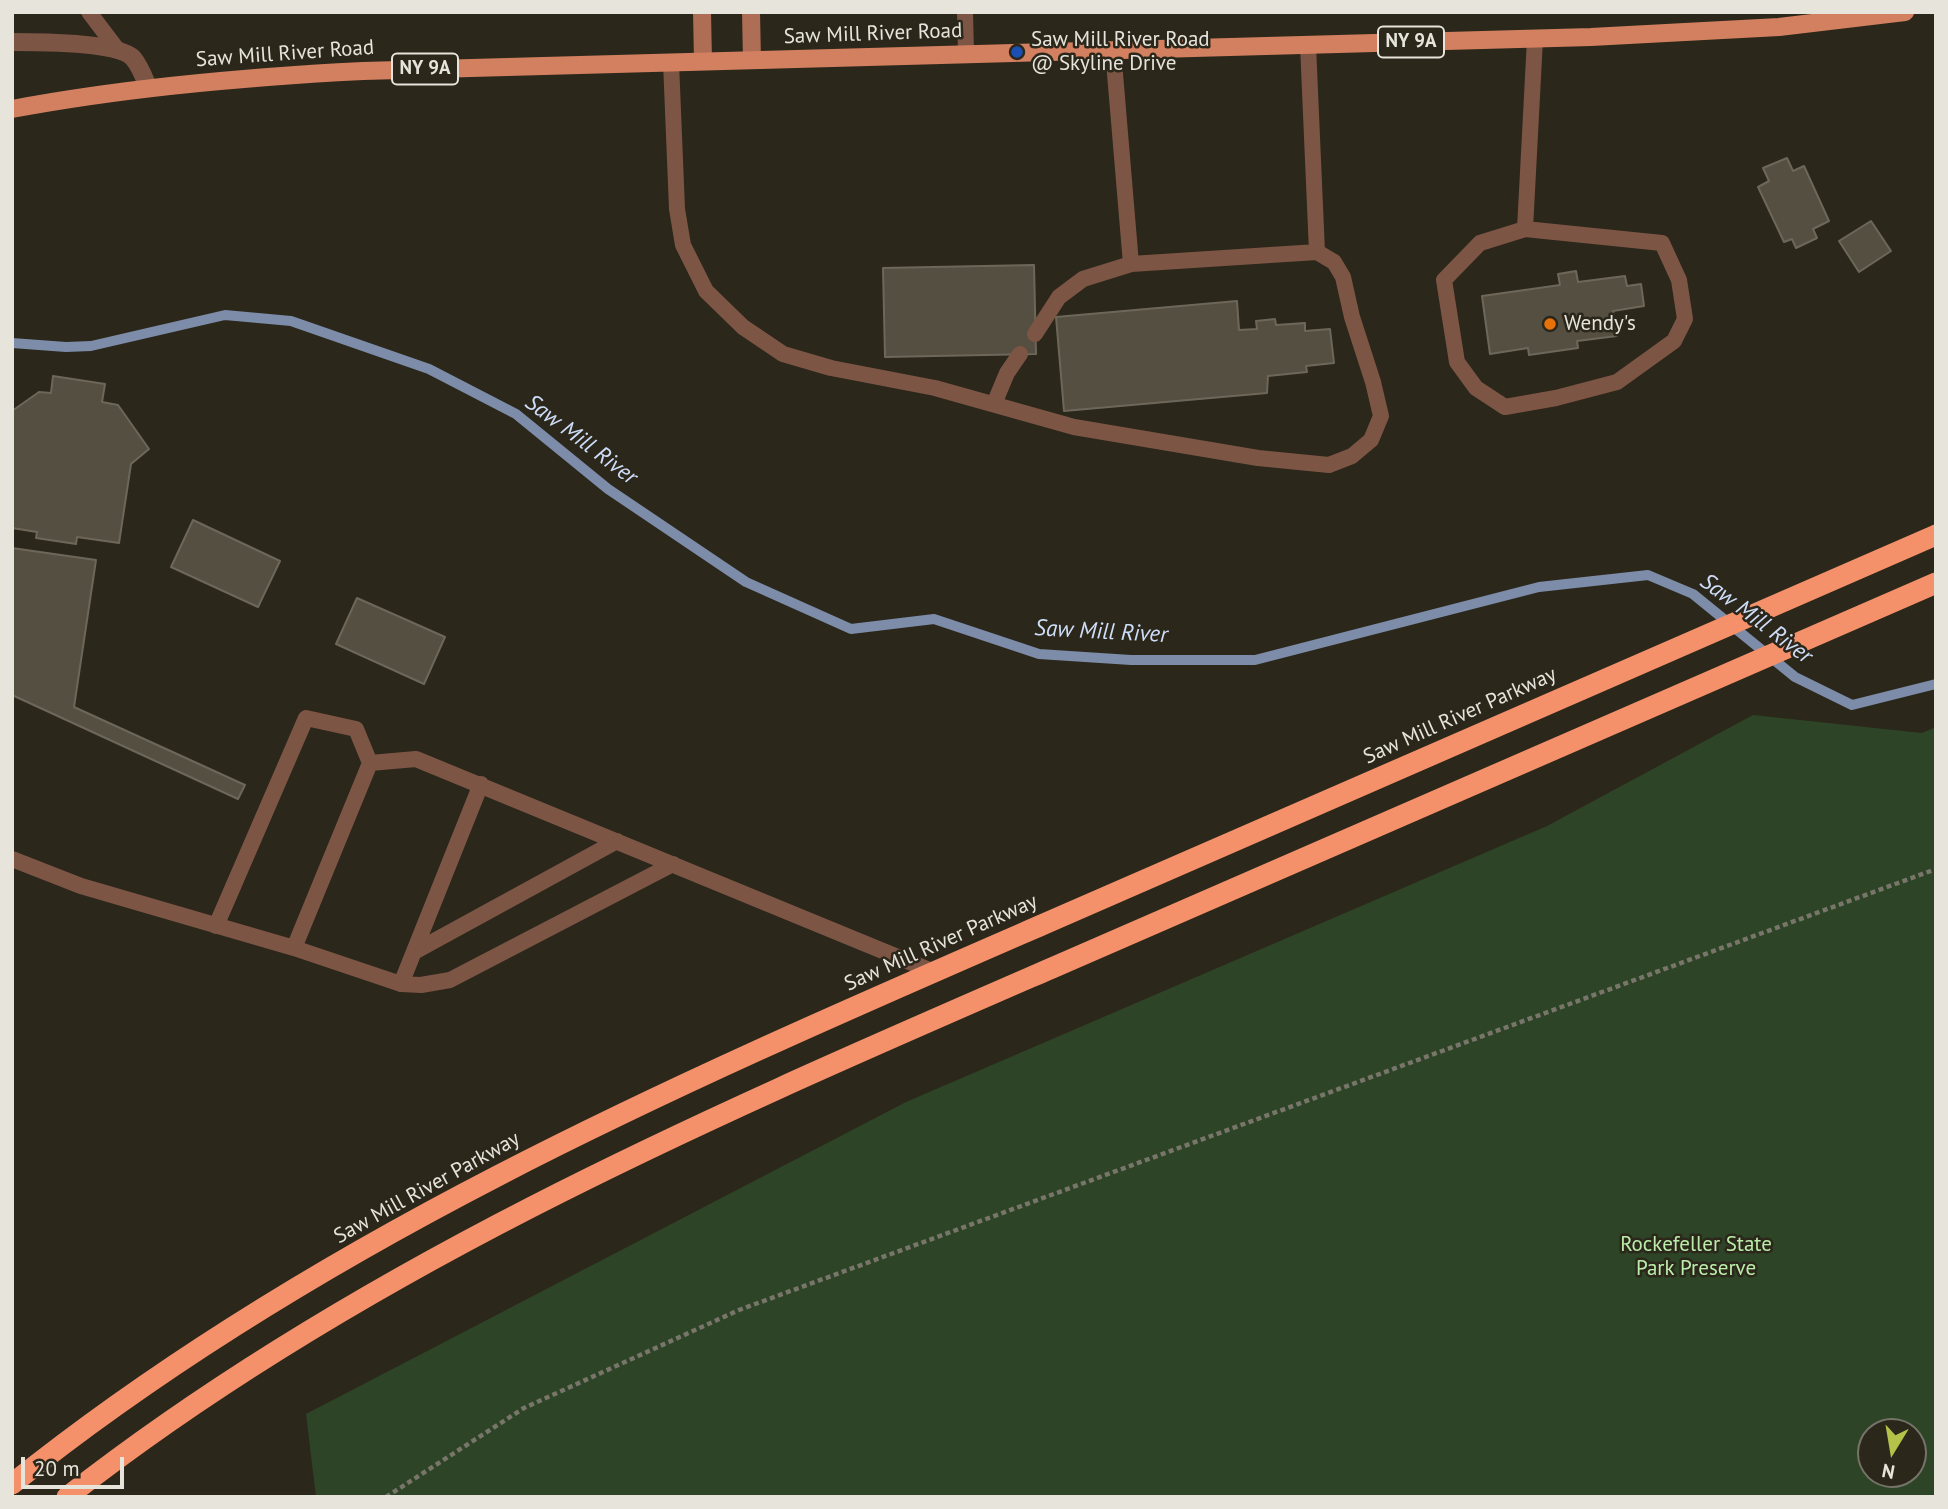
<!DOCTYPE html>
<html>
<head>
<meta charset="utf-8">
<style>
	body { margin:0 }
	#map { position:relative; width:1948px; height:1509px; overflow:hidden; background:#2b271b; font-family:"PT Sans",sans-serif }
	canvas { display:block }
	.frame { position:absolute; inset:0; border:14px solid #e7e4dc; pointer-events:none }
	.north { position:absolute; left:1857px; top:1418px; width:70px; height:70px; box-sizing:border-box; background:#2b271b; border:2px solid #767368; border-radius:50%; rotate:191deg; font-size:19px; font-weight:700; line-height:28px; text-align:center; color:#e7e4dc }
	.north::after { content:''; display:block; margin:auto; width:24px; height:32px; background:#b5c249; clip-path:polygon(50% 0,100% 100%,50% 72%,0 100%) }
	.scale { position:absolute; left:21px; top:1457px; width:103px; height:32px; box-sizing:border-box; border:4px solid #e7e4dc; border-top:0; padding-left:9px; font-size:21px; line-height:24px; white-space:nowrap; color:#e7e4dc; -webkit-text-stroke:5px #2b271b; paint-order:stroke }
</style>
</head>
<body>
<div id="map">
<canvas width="1948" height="1509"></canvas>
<div class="frame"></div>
<div class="north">N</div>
<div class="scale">20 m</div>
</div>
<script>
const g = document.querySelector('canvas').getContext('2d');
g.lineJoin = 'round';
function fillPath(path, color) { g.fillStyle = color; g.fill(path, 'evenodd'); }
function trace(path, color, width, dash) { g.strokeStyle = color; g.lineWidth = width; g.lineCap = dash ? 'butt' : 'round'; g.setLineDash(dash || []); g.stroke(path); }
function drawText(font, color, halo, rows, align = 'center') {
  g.font = font + ' "PT Sans",sans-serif'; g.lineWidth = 5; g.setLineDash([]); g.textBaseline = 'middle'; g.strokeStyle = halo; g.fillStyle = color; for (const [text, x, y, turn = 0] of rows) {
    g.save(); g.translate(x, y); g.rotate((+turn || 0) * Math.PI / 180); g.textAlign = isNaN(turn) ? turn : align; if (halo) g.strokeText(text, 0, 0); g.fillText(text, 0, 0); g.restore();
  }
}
fillPath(new Path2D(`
	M1753,715L1922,733L1936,727V1497H316L306,1414L906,1102L1547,826ZM1871,1432H1913V1474H1871Z`), '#2e4426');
trace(new Path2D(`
	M12,343L66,347L91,346L225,315L291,321L429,369L516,414L608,489L746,582L851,629L934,619L1039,654L1131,660H1255L1539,587L1648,575L1693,594L1795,677L1852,705L1936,684`), '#7d8ca8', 10);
const building = new Path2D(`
	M1787,158L1793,171L1804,166L1829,221L1813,229L1817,238L1796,248L1792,239L1784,242L1758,187L1769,181L1763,168Z
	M1871,221L1891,251L1859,272L1839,241Z
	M1034,265L1036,354L885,357L883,268Z
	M1576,271L1578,282L1625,276L1627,286L1641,284L1644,306L1613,311L1617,336L1577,341L1578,348L1529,355L1528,348L1490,354L1482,296L1560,285L1558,274Z
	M1237,301L1239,330L1257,329L1256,321L1275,319L1276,325L1305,323V331L1330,329L1334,363L1306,366L1307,372L1268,376L1267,393L1064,411L1056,317Z
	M53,376L105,384L102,402L118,405L149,449L131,464L119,543L77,537L76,544L36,538L37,532L12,528V411L39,392L51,393Z
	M193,520L280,561L258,607L171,567Z
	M12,548L96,560L74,707L245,785L238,799L12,695Z
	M357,598L445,637L424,684L336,644Z`);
fillPath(building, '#554f42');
trace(building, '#6d6759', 2);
trace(new Path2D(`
	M386,1497L524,1408L739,1310L1936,869`), '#78756a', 4.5, [5, 3.5]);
trace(new Path2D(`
	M89,12L117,49
	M965,12L966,54
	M1113,50L1131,264L1317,252L1308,45
	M671,62L677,209L683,245L706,291L743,327L783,354L831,368L935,388L1074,427L1258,458L1329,465L1352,456L1371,440L1381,416L1373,382L1352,317L1343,277L1334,262L1317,252
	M1525,229L1662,243L1679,280L1685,319L1674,341L1617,382L1556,398L1505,407L1476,388L1457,362L1444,280L1480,243Z
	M1525,229L1535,39
	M1035,334L1059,297L1083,279L1131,264
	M994,404L1007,373L1020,354
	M370,763L416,759L934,972
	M12,859L81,886L294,948L370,763L356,729L306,718L216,926
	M294,948L401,984L421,985L450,980L673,864
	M414,952L617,841
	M401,984L481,784`), '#7d5545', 16);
trace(new Path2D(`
	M12,42C36,42 118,42 133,58C140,66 144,77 148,87`), '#7d5545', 18);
trace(new Path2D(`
	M702,12L703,61
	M751,12L752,60`), '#ae6d55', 18);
trace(new Path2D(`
	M12,109C129,87 245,77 363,71L1591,37L1779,27L1905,12`), '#d38060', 18);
trace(new Path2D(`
	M12,1484C320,1237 686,1080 1044,924C1342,795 1639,665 1936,535
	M67,1497C362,1266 712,1116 1052,968C1347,839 1641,712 1936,583`), '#f5916a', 21);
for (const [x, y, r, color] of [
	[1017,52,7,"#1a4fb4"],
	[1550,324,7,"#e8710a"]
]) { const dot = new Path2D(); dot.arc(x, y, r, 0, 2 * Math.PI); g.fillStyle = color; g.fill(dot); trace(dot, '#2b271b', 2.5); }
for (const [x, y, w] of [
	[1411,42,66],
	[425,69,66]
]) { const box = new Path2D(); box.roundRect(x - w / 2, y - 15.5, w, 31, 5); g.fillStyle = '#2b271b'; g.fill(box); trace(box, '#e7e4dc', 2); }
drawText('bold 19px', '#e7e4dc', null, [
	["NY 9A",1411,42],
	["NY 9A",425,69]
]);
drawText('21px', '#e7e4dc', '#2b271b', [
	["Saw Mill River Road",873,34,-2],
	["Saw Mill River Road",285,54,-4],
	["Saw Mill River Parkway",1460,716,-24],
	["Saw Mill River Parkway",941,943,-24],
	["Saw Mill River Parkway",427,1188,-29]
]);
drawText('21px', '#e7e4dc', '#2b271b', [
	["Saw Mill River Road",1031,40],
	["@ Skyline Drive",1031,64],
	["Wendy's",1564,324]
], 'left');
drawText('21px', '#bbedaa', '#2b271b', [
	["Rockefeller State",1696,1245],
	["Park Preserve",1696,1269]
]);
drawText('italic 23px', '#ceddf8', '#2b271b', [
	["Saw Mill River",581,440,37],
	["Saw Mill River",1756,619,37],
	["Saw Mill River",1101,632,3]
]);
</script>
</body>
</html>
